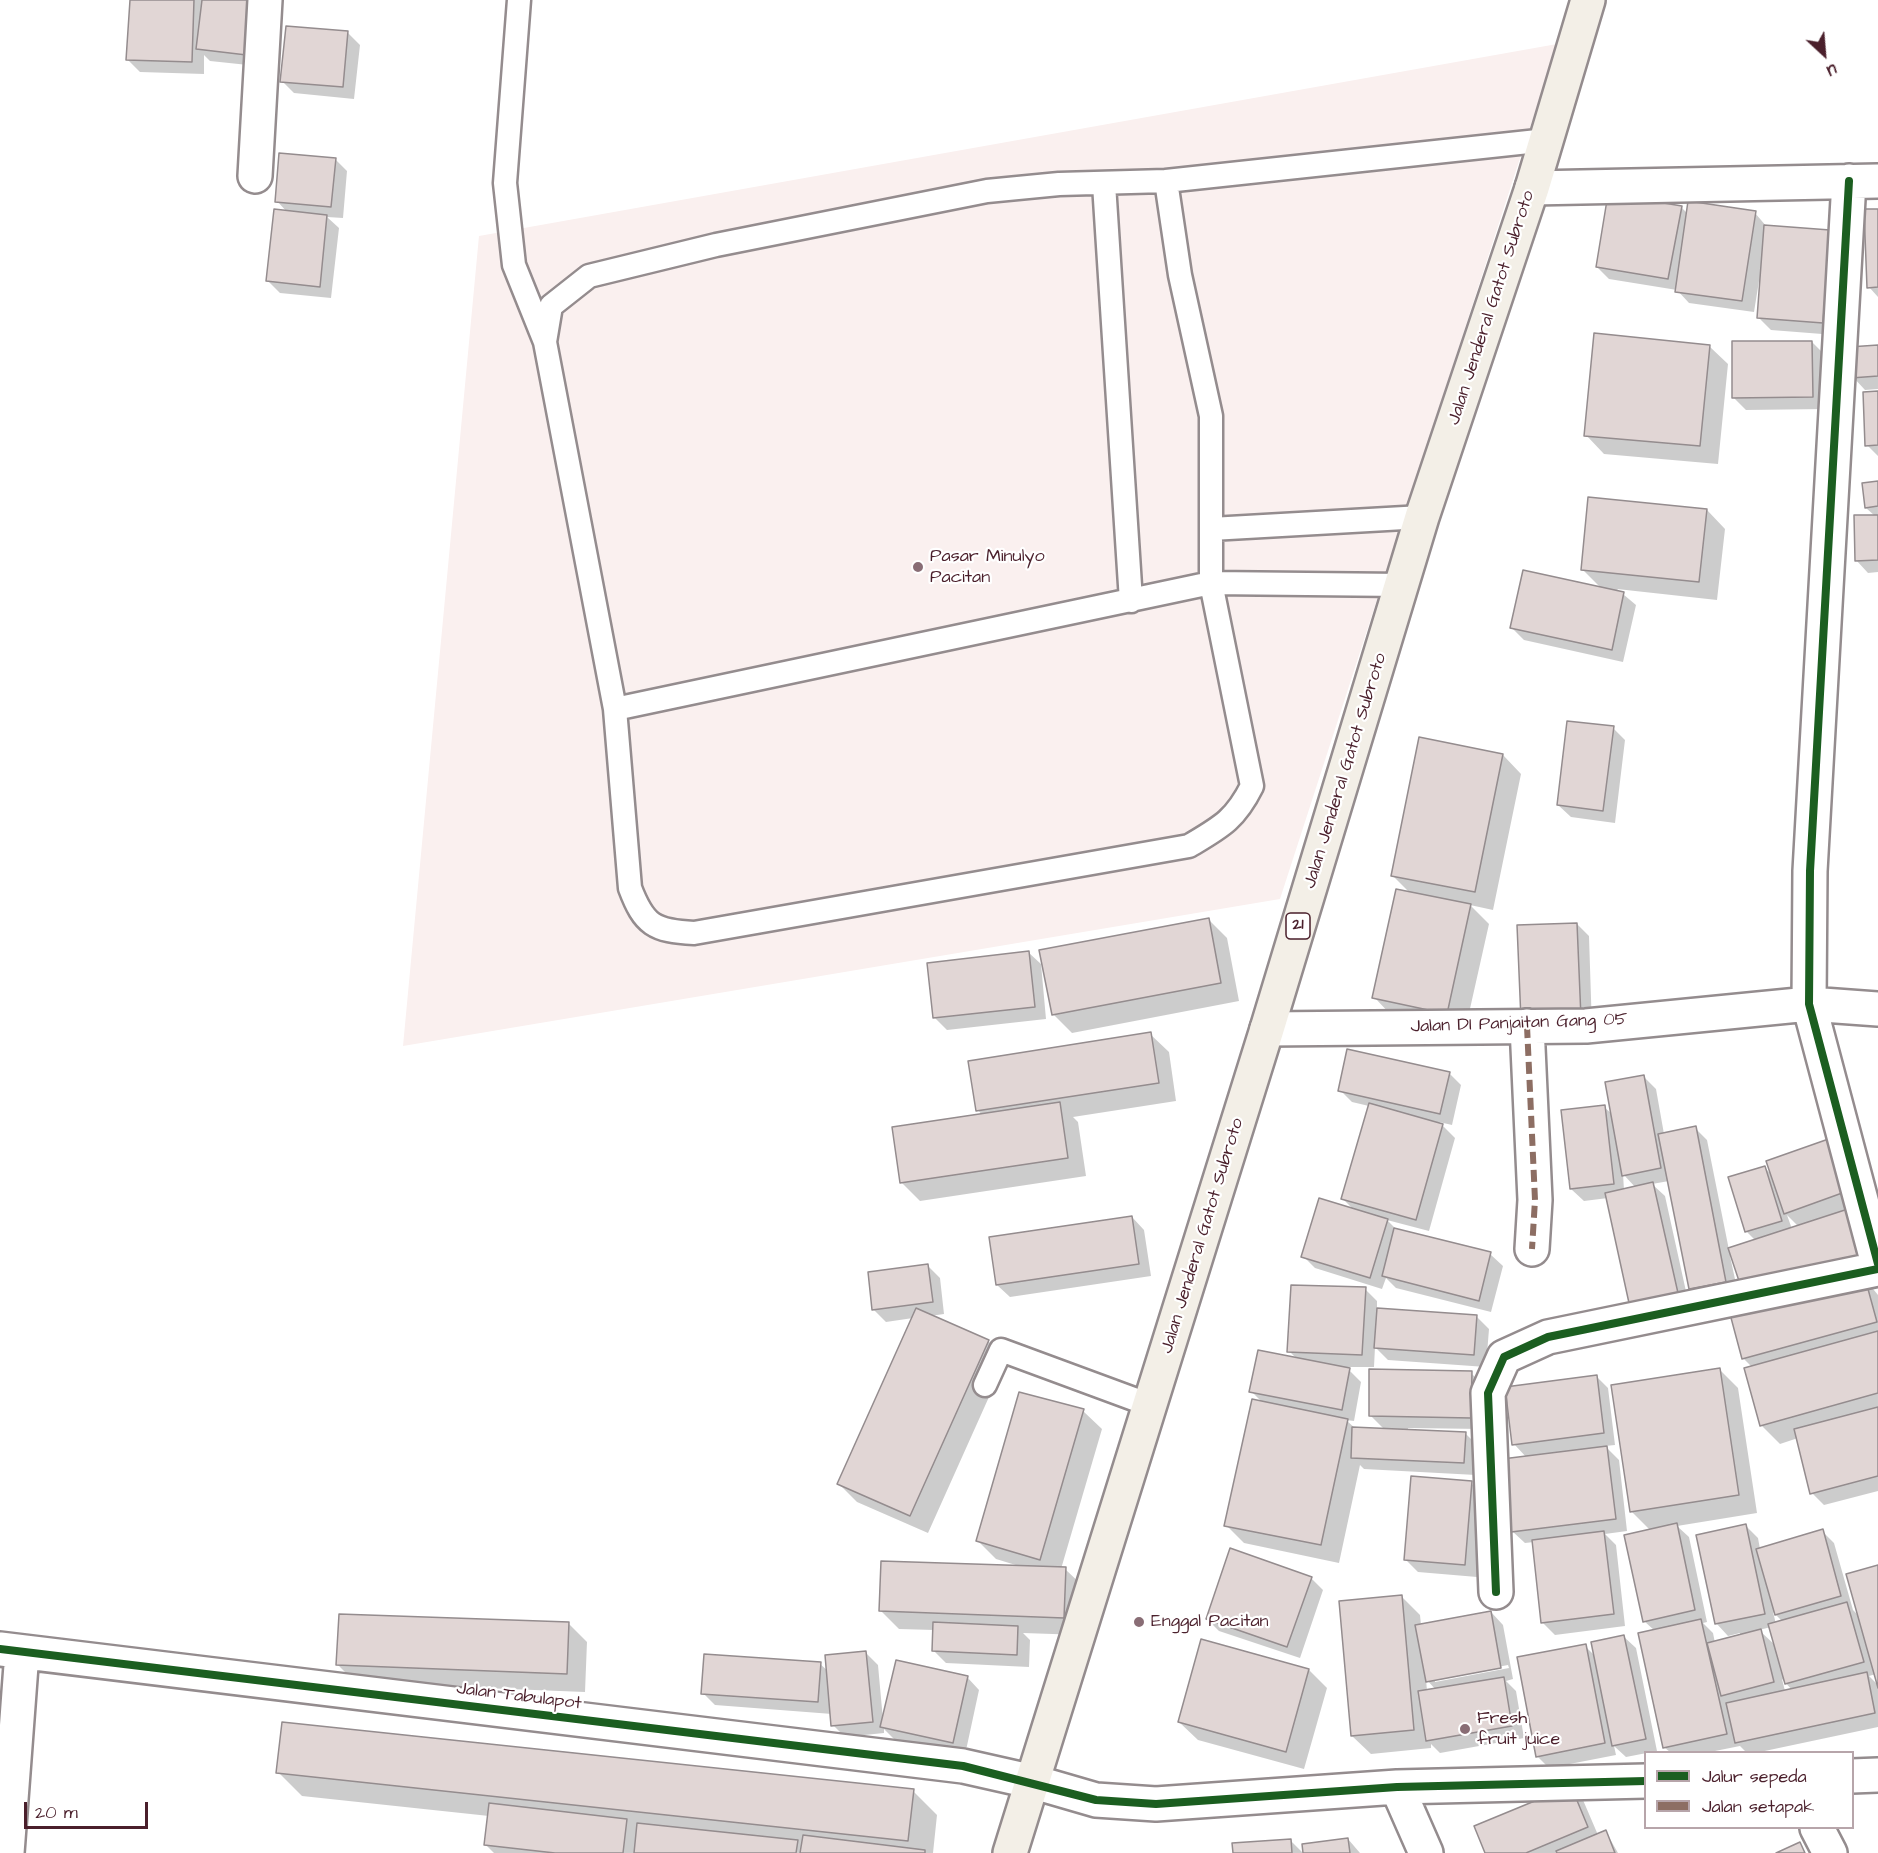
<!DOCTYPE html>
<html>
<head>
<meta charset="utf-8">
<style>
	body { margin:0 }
	#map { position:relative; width:1878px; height:1853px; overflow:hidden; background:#fff; font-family:"Architects Daughter",sans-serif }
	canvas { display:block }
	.legend { position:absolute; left:1644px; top:1751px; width:210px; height:78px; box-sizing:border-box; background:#fff; border:2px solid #b7a5aa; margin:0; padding:8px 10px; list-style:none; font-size:18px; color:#4a1f2b }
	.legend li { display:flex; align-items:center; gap:12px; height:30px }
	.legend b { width:30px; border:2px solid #b7a5aa }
	.north { position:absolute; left:1794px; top:24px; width:60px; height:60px; -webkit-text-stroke:4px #fff; paint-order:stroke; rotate:154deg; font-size:16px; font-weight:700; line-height:24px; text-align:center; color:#4a1f2b }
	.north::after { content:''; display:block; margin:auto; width:21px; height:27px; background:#4a1f2b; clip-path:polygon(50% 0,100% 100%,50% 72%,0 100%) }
	.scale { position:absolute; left:24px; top:1802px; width:124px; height:27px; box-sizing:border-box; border:3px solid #4a1f2b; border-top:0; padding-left:8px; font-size:18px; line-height:21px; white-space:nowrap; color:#4a1f2b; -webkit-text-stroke:4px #fff; paint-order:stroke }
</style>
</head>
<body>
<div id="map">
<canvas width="1878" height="1853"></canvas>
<ul class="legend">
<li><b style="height:8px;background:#1b5e20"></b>Jalur sepeda</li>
<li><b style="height:8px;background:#8d6e63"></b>Jalan setapak</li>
</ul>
<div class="north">U</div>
<div class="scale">20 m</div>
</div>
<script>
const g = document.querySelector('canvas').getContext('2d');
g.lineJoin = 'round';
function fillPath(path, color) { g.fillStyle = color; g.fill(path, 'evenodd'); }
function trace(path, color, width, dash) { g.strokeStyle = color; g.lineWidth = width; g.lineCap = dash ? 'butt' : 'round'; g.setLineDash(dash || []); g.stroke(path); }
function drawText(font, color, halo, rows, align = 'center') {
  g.font = font + ' "Architects Daughter",sans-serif'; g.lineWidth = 4.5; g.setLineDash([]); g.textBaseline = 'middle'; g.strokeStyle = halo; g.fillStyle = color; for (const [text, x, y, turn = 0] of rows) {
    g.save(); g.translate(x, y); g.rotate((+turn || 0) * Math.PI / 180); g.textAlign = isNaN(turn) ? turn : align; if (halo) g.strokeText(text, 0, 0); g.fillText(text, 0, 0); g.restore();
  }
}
fillPath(new Path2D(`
	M1557,44L1280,899L403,1046L479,236Z`), '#faf0ef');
fillPath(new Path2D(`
	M130,0H262L267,67L210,61L204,55V74L140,72L128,60Z
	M348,33L360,45L354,99L294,93L282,81Z
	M335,159L347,171L343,218L327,217L339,228L331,298L280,293L268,281L287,212L277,201Z
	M1681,207L1688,214L1755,213L1767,227L1830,231L1835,335L1771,330L1759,318L1761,281H1759L1754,312L1689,303L1677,290L1609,279L1597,267Z
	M1878,210V297L1869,287Z
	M1812,342L1824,354L1825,409L1746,410L1734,398Z
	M1709,346L1728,364L1718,464L1604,454L1586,435Z
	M1878,347V389L1865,390L1853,377Z
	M1878,393V456L1867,445Z
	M1878,483V572L1868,573L1856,560L1875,516L1866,508Z
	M1707,510L1725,529L1717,600L1617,589L1636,605L1623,662L1524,640L1512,628L1601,588L1582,569Z
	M1613,728L1625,740L1615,823L1571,817L1558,805Z
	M1503,755L1521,774L1493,910L1470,905L1489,924L1465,1031L1392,1016L1374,997L1410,893L1393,876Z
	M1209,920L1227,938L1239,1001L1072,1033L1053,1014Z
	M1577,924L1589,936L1592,1029L1534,1032Z
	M1028,952L1041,964L1046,1019L947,1030L934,1017Z
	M1150,1034L1169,1052L1176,1101L1073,1117L1078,1122L1086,1176L920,1201L902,1183L893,1128L982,1115L978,1110Z
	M1449,1073L1461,1085L1452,1125L1439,1122L1455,1138L1429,1231L1387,1220L1397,1230L1490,1254L1503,1266L1491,1312L1396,1288L1386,1278L1382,1289L1315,1268L1303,1256L1355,1211L1343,1199L1369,1106L1352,1102L1340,1090Z
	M1644,1077L1656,1089L1664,1134L1695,1128L1707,1140L1729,1250L1756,1241L1746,1231L1764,1167L1772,1175L1768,1162L1867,1201L1730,1256L1738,1293L1702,1301L1690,1288L1669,1181L1652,1184L1665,1196L1689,1305L1643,1315L1631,1303L1608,1198L1584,1201L1571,1189L1604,1107L1612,1114ZM1623,1174L1636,1188L1624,1190ZM1787,1215L1799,1227L1792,1229Z
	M1132,1217L1144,1230L1151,1276L1010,1297L997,1285Z
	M927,1265L940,1278L944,1314L930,1316L988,1341L1006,1359L928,1533L857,1502L839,1484L913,1318L886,1322L874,1310Z
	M1865,1279L1878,1295V1491L1824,1505L1812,1493L1798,1438L1780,1444L1761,1425L1752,1367L1743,1358Z
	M1365,1289L1377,1301V1309L1477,1317L1489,1329L1486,1367L1388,1360L1375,1347L1374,1367H1336L1349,1370L1361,1382L1354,1421L1346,1420L1356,1429L1385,1430L1370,1415L1471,1373L1483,1385L1482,1429L1408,1428V1431L1465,1433L1477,1445L1476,1475L1364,1469L1360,1465L1339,1563L1244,1543L1226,1525L1263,1403L1251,1391L1297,1359L1289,1351Z
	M1720,1370L1738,1388L1757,1513L1677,1526L1689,1537L1707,1622L1703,1623L1713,1633L1715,1643L1740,1636V1633L1728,1636L1716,1623L1746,1526L1758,1538L1760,1549L1822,1531L1834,1543L1853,1610L1859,1616L1878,1566V1683L1876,1674L1869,1676L1878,1685V1727L1760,1752H1746L1740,1746L1710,1752H1670L1665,1748L1640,1634L1655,1631L1644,1621L1651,1531L1632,1512ZM1773,1612L1783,1622L1776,1624ZM1771,1627L1776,1646L1759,1630ZM1782,1679L1792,1690L1785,1691Z
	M1596,1376L1608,1388L1615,1445L1605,1446L1619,1460L1627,1531L1605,1534L1616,1545L1625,1626L1555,1635L1543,1623L1534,1542L1525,1543L1512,1531L1527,1458L1514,1444Z
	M1083,1411L1102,1429L1061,1569H1065L1084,1587L1082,1635L1023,1633L1030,1640L1029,1667L946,1663L934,1651V1630L899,1629L880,1610L1019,1566L996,1559L978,1541Z
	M1471,1483L1483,1495L1477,1577L1418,1572L1406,1560Z
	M1311,1578L1323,1590L1300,1658L1219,1631L1207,1619Z
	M1402,1597L1420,1615L1421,1625L1491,1612L1503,1625L1513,1679L1506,1681L1516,1691L1524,1738L1440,1753L1431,1744V1748L1371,1754L1352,1736ZM1508,1665L1509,1668L1435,1682V1679ZM1426,1679L1436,1690L1427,1691Z
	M568,1623L587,1642L585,1692L356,1683L338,1665Z
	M1623,1636L1636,1648L1657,1751L1626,1757L1614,1746L1616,1755L1549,1768L1537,1756L1585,1646L1595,1656Z
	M866,1653L878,1665L883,1720L967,1677L979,1690L965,1755L894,1739L884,1729V1733L845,1737L833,1725L832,1714L715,1705L703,1693L820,1664L828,1671Z
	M1309,1670L1327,1688L1304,1769L1198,1740L1179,1722Z
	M278,1772L913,1791L937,1815L933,1853H494L485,1844L489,1816L302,1796Z
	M1571,1788L1583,1800L1598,1835L1606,1832L1618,1853H1487Z
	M1348,1839L1360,1853H1305Z
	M1290,1840L1303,1853H1234Z`), '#0003');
const building = new Path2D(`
	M130,0H194L192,62L126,60Z
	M202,0H262L255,56L196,49Z
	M286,26L348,31L343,87L280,82Z
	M279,153L336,158L331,207L275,202Z
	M1608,194L1682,206L1668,279L1596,267Z
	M1688,201L1756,211L1742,301L1675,292Z
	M274,209L327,215L320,287L266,281Z
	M1864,209H1878V287L1867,288Z
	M1764,225L1830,230L1823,323L1757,318Z
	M1594,333L1710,345L1700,446L1584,436Z
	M1732,341H1812L1813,397L1732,398Z
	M1878,345V376L1851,378L1849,347Z
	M1878,391V445L1865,446L1863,392Z
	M1878,481V506L1865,508L1862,483Z
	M1588,497L1707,509L1699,582L1581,570Z
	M1854,515H1878V560L1855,561Z
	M1523,570L1624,592L1612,650L1510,628Z
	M1567,721L1614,726L1603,811L1557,805Z
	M1419,737L1503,754L1475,892L1391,876Z
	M1396,889L1471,904L1447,1014L1372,998Z
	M1209,918L1221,983L1052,1015L1039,950Z
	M1577,923L1581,1018L1521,1020L1517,925Z
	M1029,951L1035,1007L933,1018L927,963Z
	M1151,1032L1159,1083L976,1111L968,1061Z
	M1347,1049L1450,1072L1440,1114L1338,1091Z
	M1644,1075L1661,1168L1622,1176L1605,1082Z
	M1060,1102L1068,1158L900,1183L892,1127Z
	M1369,1103L1443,1124L1416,1220L1341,1199Z
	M1605,1105L1614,1184L1570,1189L1561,1110Z
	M1696,1126L1726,1282L1689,1289L1658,1134Z
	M1837,1136L1856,1188L1784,1214L1766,1161Z
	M1765,1166L1782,1221L1745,1232L1728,1177Z
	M1653,1182L1678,1293L1629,1303L1605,1193Z
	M1319,1198L1388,1219L1370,1278L1301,1257Z
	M1851,1208L1866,1254L1743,1293L1728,1248Z
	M1132,1216L1139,1264L996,1285L989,1237Z
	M1394,1228L1491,1252L1479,1301L1382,1276Z
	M928,1264L933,1302L872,1310L868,1272Z
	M1865,1278L1877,1322L1742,1359L1730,1314Z
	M1291,1285L1366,1287L1362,1355L1287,1352Z
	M916,1308L989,1340L910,1516L837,1484Z
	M1377,1308L1477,1315L1474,1355L1374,1348Z
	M1878,1331V1393L1760,1426L1744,1368Z
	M1258,1350L1350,1368L1342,1410L1249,1392Z
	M1720,1368L1739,1495L1630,1512L1611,1385Z
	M1369,1369L1472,1371L1471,1418L1369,1416Z
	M1597,1375L1604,1433L1512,1445L1505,1387Z
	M1019,1392L1084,1409L1040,1560L976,1541Z
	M1252,1399L1348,1419L1321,1545L1224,1526Z
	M1878,1407V1476L1810,1494L1794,1429Z
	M1352,1427L1466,1432L1464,1463L1351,1458Z
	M1607,1446L1616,1519L1511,1532L1502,1459Z
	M1411,1476L1472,1481L1465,1565L1404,1560Z
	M1677,1523L1695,1610L1643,1622L1624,1535Z
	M1746,1524L1765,1614L1715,1624L1696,1535Z
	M1823,1529L1841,1596L1775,1615L1756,1549Z
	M1604,1531L1614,1614L1541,1623L1532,1540Z
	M1230,1548L1312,1577L1287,1647L1206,1619Z
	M881,1561L1066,1567L1064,1618L879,1611Z
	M1878,1565V1688L1846,1574Z
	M1402,1595L1414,1730L1351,1736L1339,1601Z
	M1847,1602L1864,1662L1785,1684L1768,1624Z
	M1491,1611L1501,1668L1426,1682L1415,1625Z
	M339,1614L569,1622L567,1674L336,1665Z
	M1701,1619L1727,1734L1663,1748L1638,1633Z
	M933,1622L1018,1626L1017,1655L932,1651Z
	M1761,1629L1774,1682L1721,1696L1707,1643Z
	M1624,1635L1646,1739L1612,1746L1591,1642Z
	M1201,1639L1309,1669L1286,1752L1178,1722Z
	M1586,1644L1605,1743L1536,1757L1517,1657Z
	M866,1651L873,1722L831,1726L825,1655Z
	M704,1654L821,1662L818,1702L701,1694Z
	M896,1660L968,1676L953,1743L880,1727Z
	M1867,1672L1875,1713L1735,1743L1726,1703Z
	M1504,1677L1512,1726L1426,1741L1418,1691Z
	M282,1722L914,1789L908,1841L276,1773Z
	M1571,1786L1588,1827L1526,1853H1485L1474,1826Z
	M489,1803L627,1819L623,1853H555L484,1845Z
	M637,1823L798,1840L796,1853H634Z
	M1606,1830L1615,1853H1557L1556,1851Z
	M803,1835L925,1850V1853H800Z
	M1348,1838L1350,1853H1303L1302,1844Z
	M1291,1839L1292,1853H1233L1232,1843Z
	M1800,1842L1805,1853H1776Z`);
fillPath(building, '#e1d6d5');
trace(building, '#948c8e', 1.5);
const lane = new Path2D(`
	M519,0L505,183L514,265L545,342
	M1166,181L1180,275L1211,416V583L1252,786C1235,820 1221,827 1189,846L694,933C654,931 644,925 630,888L615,709L545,342L551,306L589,276L716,245L987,191L1059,184Z
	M1166,181L1547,140
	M1104,184L1131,601
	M1211,529L1422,517
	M615,709L1211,583L1403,585
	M985,1385L1001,1350L1150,1405`);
const street = new Path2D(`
	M255,176L265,0
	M1849,181L1810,871L1809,1004L1878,1264
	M1532,188L1878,181
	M1527,1026L1535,1200L1532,1249
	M1267,1029L1586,1026L1809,1004L1878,1009
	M1496,1592L1488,1393L1504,1357L1548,1337L1878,1269
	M0,1649L963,1766L1034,1782
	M1817,1828L1830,1853
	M7,1853L22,1652`);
const secondary = new Path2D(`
	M1852,1776L1878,1775
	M1034,1782L1096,1800L1156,1804L1397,1787L1646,1781
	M1397,1787L1426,1853`);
const highway = new Path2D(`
	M1010,1853L1267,1029L1422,517L1532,188L1588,0`);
trace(lane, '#948c8e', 27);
trace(street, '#948c8e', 38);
trace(secondary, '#948c8e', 38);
trace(highway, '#948c8e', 38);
trace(lane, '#fff', 22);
trace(street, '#fff', 33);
trace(secondary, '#fff', 33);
trace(highway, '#f3efe7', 33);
trace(new Path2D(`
	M1527,1026L1535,1200L1532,1249`), '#8d6e63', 6, [12, 6]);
trace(new Path2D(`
	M1849,181L1810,871L1809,1004L1878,1264
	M1496,1592L1488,1393L1504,1357L1548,1337L1878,1269
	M0,1649L963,1766L1096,1800L1156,1804L1397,1787L1646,1781`), '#1b5e20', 8);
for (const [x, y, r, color] of [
	[918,567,6,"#896d75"],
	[1139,1622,6,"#896d75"],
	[1465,1729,6,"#896d75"]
]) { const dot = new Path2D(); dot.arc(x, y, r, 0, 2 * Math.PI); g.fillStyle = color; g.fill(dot); trace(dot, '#fff', 2); }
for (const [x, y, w] of [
	[1298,926,24]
]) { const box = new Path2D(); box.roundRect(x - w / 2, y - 13, w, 26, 4.5); g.fillStyle = '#fff'; g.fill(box); trace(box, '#4a1f2b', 1.5); }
drawText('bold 16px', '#4a1f2b', null, [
	["21",1298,926]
]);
drawText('18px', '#4a1f2b', '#fff', [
	["Jalan Jenderal Gatot Subroto",1492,308,-72],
	["Jalan Jenderal Gatot Subroto",1346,771,-73],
	["Jalan DI Panjaitan Gang 05",1519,1024,-2],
	["Jalan Jenderal Gatot Subroto",1203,1236,-73],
	["Jalan Tabulapot",519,1697,7]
]);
drawText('18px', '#4a1f2b', '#fff', [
	["Pasar Minulyo",930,557],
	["Pacitan",930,578],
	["Enggal Pacitan",1151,1622],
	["Fresh",1477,1719],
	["fruit juice",1477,1740]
], 'left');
</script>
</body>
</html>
